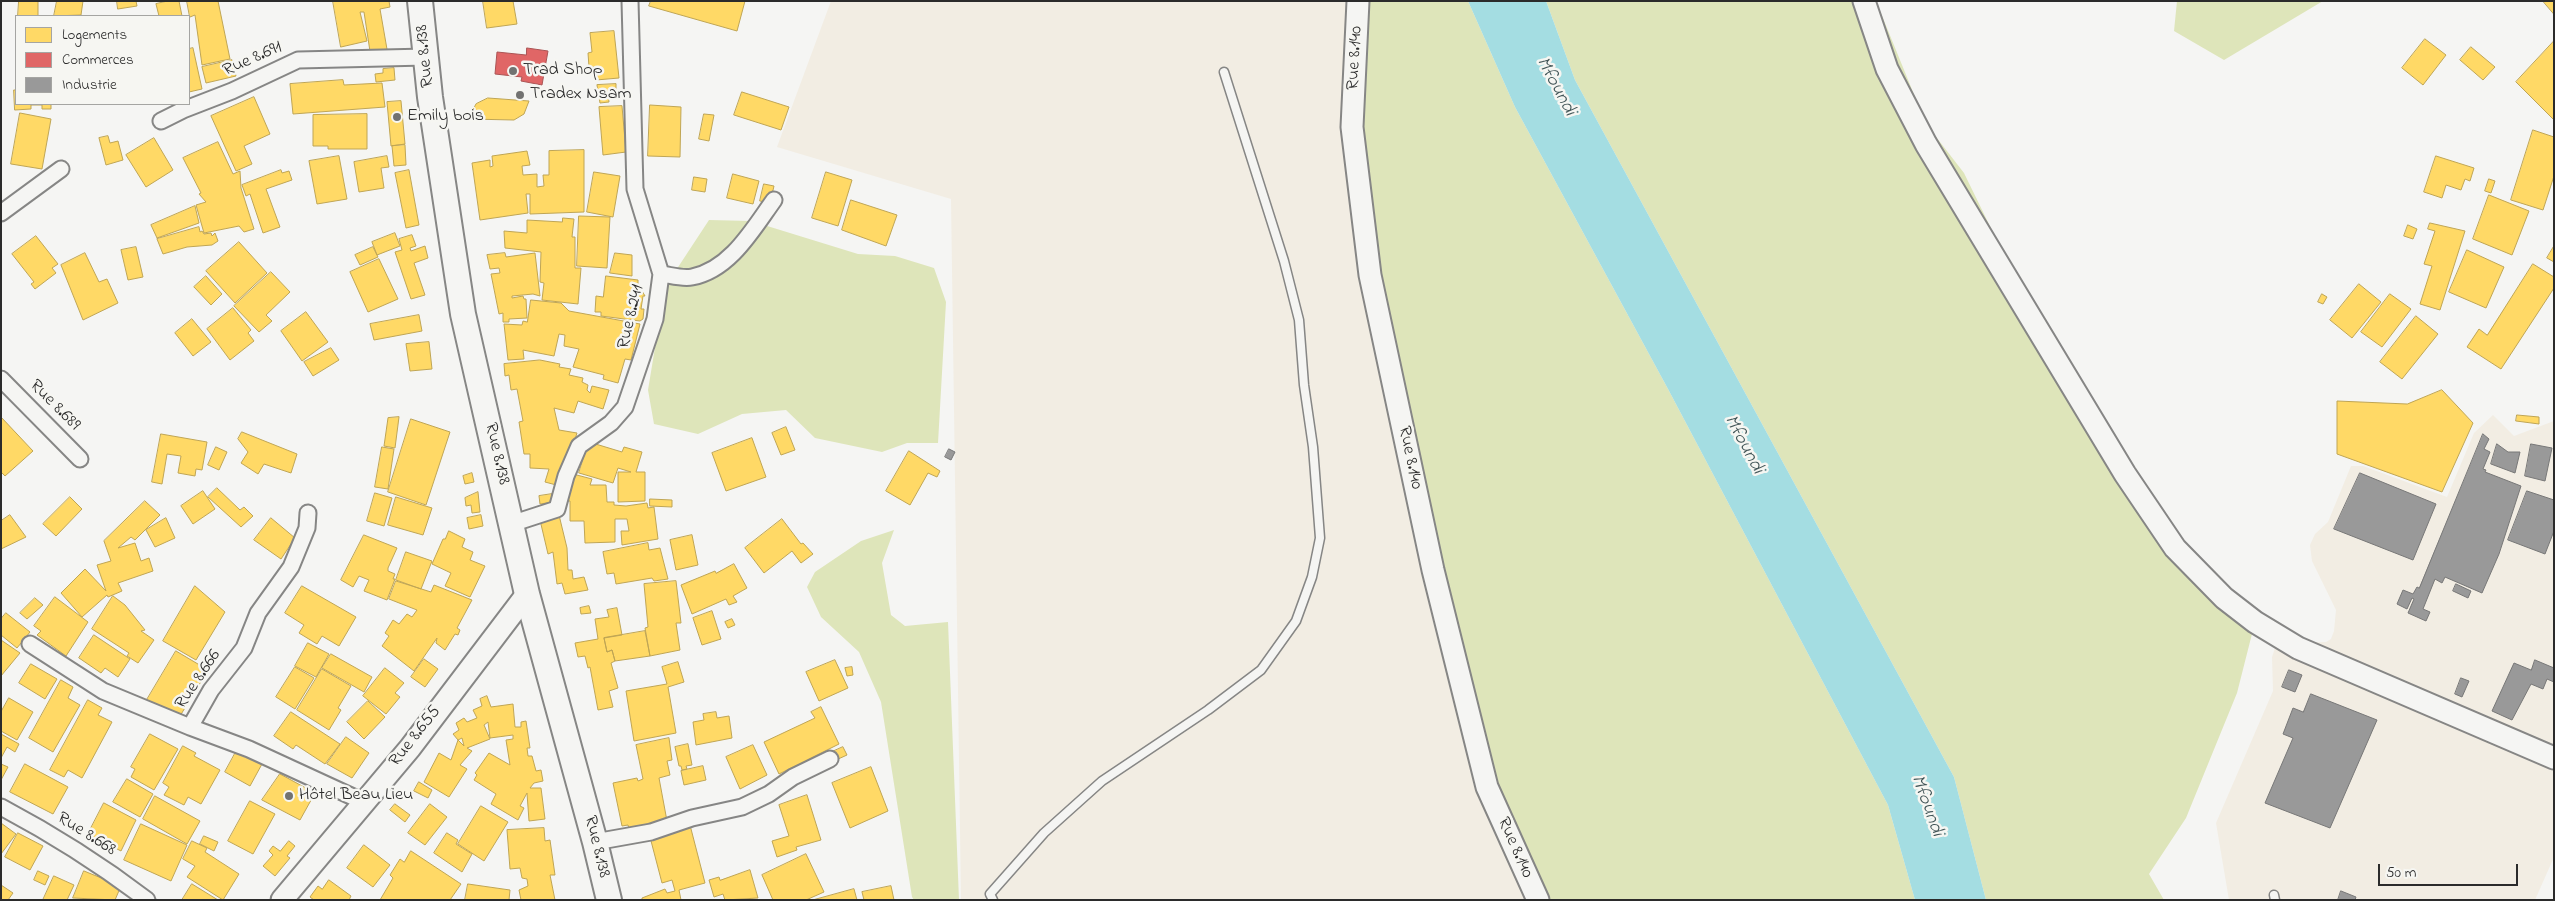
<!DOCTYPE html>
<html>
<head>
<meta charset="utf-8">
<style>
	body { margin:0 }
	#map { position:relative; width:2555px; height:901px; overflow:hidden; background:#f5f5f3; font-family:"Indie Flower",sans-serif }
	canvas { display:block }
	.frame { position:absolute; inset:0; border:2px solid #2b2b2b; pointer-events:none }
	.legend { position:absolute; left:15px; top:15px; width:175px; height:90px; box-sizing:border-box; background:#f6f6f2; border:1px solid #a5a5a2; margin:0; padding:6px 9px; list-style:none; font-size:15px; color:#2b2b2b }
	.legend li { display:flex; align-items:center; gap:10px; height:25px }
	.legend b { width:25px; border:1px solid #a5a5a2 }
	.scale { position:absolute; left:2378px; top:864px; width:140px; height:22px; box-sizing:border-box; border:2px solid #2b2b2b; border-top:0; padding-left:6px; font-size:15px; line-height:18px; white-space:nowrap; color:#2b2b2b; -webkit-text-stroke:4px #f6f6f2; paint-order:stroke }
</style>
</head>
<body>
<div id="map">
<canvas width="2555" height="901"></canvas>
<div class="frame"></div>
<ul class="legend">
<li><b style="height:14px;background:#ffd966"></b>Logements</li>
<li><b style="height:14px;background:#e06666"></b>Commerces</li>
<li><b style="height:14px;background:#999"></b>Industrie</li>
</ul>
<div class="scale">50 m</div>
</div>
<script>
const g = document.querySelector('canvas').getContext('2d');
g.lineJoin = 'round';
function fillPath(path, color) { g.fillStyle = color; g.fill(path, 'evenodd'); }
function trace(path, color, width, dash) { g.strokeStyle = color; g.lineWidth = width; g.lineCap = dash ? 'butt' : 'round'; g.setLineDash(dash || []); g.stroke(path); }
function drawText(font, color, halo, rows, align = 'center') {
  g.font = font + ' "Indie Flower",sans-serif'; g.lineWidth = 5; g.setLineDash([]); g.textBaseline = 'middle'; g.strokeStyle = halo; g.fillStyle = color; for (const [text, x, y, turn = 0] of rows) {
    g.save(); g.translate(x, y); g.rotate((+turn || 0) * Math.PI / 180); g.textAlign = isNaN(turn) ? turn : align; if (halo) g.strokeText(text, 0, 0); g.fillText(text, 0, 0); g.restore();
  }
}
fillPath(new Path2D(`
	M831,1H1358L1538,900H961L951,199L777,147Z
	M2493,415L2514,436L2554,421V857L2535,900H2229L2216,823L2273,691L2272,657L2275,648L2300,643L2326,642L2331,639L2334,631L2336,610L2312,561L2310,545L2315,534L2328,522L2351,466H2363L2447,497L2474,433Z`), '#f2ede3');
fillPath(new Path2D(`
	M1358,1H1468L1515,107L1668,389L1888,805L1915,900H1538L1487,787L1433,570L1352,127Z
	M1546,1H1876L1926,124L1964,173L2046,341L2175,548L2255,622L2237,693L2186,818L2149,874L2164,900H1986L1954,777L1575,80Z
	M2177,1H2323L2224,60L2174,31Z
	M709,220L751,221L858,254L895,256L934,268L946,302L938,443H907L882,452L815,438L786,410L742,414L698,434L654,424L648,390L665,287Z
	M894,530L882,563L891,615L905,626L948,622L959,900H914L912,897L881,702L859,652L821,617L807,587L815,572L861,541Z`), '#dee5ba');
fillPath(new Path2D(`
	M1468,1H1546L1575,80L1954,777L1986,900H1915L1888,805L1668,389L1515,107Z`), '#a4dde2');
const homes = new Path2D(`
	M19,1H38V16H18Z
	M57,1H83L81,15L54,16Z
	M117,1H136L137,6L118,9Z
	M168,1H179L182,16H159L156,4Z
	M187,1H218L230,59L202,65L195,15L190,17Z
	M333,1H389L390,7L380,9L388,55L371,58L364,12H360L367,41L341,47Z
	M483,1H513L517,24L487,28Z
	M651,1H745L737,31L649,6Z
	M2543,1H2554V14Z
	M614,31L619,78L596,80L594,67H589L588,53L592,52L590,33Z
	M2425,39L2446,55L2423,85L2402,68Z
	M2554,41V120L2516,82Z
	M2471,47L2495,67L2483,80L2460,60Z
	M193,48L202,89L189,92V49Z
	M232,60L236,76L206,83L202,67Z
	M394,68L395,80L376,82L375,74L383,73V69Z
	M343,80L344,85L382,83L385,107L293,114L290,84Z
	M616,84V90L612,91V94H608L609,102L600,103L597,85Z
	M14,90H16V104H51V109H42V105H31V109L15,110Z
	M742,92L789,107L781,130L734,115Z
	M254,97L270,134L244,146L252,164L236,171L211,116Z
	M488,98L529,101L524,114L514,120L468,119L476,104Z
	M401,101L405,144L391,146L387,102Z
	M650,105L681,107L680,157L648,156Z
	M622,106L626,152L603,155L599,107Z
	M20,113L51,119L42,169L11,164Z
	M367,114V149H328V146H313V115Z
	M704,114L714,115L709,141L699,139Z
	M2533,130L2554,137V176L2543,210L2511,200Z
	M108,136L110,143L118,141L123,160L106,165L99,138Z
	M154,138L173,170L146,187L126,155Z
	M218,142L233,174L240,171L241,188L254,229L244,232L239,226L204,233L196,205L206,202L199,194L201,193L183,158Z
	M405,145L406,165L394,166L392,146Z
	M584,150V212L530,214V194H526L528,213L480,220L472,163L490,160V167L493,166L492,156L527,151L530,165L522,166L523,175L537,174V187L544,186L543,175H549V151Z
	M339,156L347,199L317,204L309,161Z
	M387,156L389,167L381,168L384,188L359,192L354,162Z
	M2436,156L2474,168L2470,181L2465,179L2461,190L2446,185L2442,198L2424,192Z
	M281,170L282,173L289,171L292,180L266,189L280,227L263,233L250,194L246,196L242,185Z
	M409,170L419,225L406,228L395,173Z
	M594,172L620,176L613,217L587,212Z
	M826,172L852,180L838,226L812,218Z
	M733,174L759,181L753,204L727,198Z
	M694,177L707,179L705,192L692,190Z
	M2489,179L2495,181L2491,193L2485,191Z
	M764,184L774,186L770,203L760,201Z
	M2489,195L2529,211L2512,255L2473,239Z
	M851,200L897,215L886,246L842,230Z
	M195,206L199,223L157,238L151,225Z
	M579,216L610,217L607,268L577,266Z
	M563,218L574,219L572,237H575V268H581L578,304L542,300L544,283L540,282L541,252L505,248L504,231L527,233V220L562,222Z
	M2430,223L2465,231L2440,310L2420,304L2432,266L2424,264L2435,231L2428,229Z
	M2408,225L2417,229L2413,239L2404,236Z
	M199,227L200,232L202,231L204,234L211,233L212,236L215,233L218,241L212,245L187,247L163,254L157,239Z
	M395,233L400,246L377,255L372,242Z
	M412,235L416,246L410,248L411,251L425,246L428,258L414,263L425,295L411,299L395,252L402,250L399,239Z
	M36,236L58,264L52,268L56,273L35,289L31,284L34,282L12,254Z
	M239,242L267,273L235,303L206,271Z
	M2554,246V262L2547,258Z
	M136,247L143,277L128,280L121,250Z
	M373,247L378,257L360,265L355,255Z
	M2467,250L2504,267L2486,308L2449,292Z
	M85,253L99,282L107,279L118,303L83,320L61,265Z
	M505,253L506,257L535,253L540,296L533,294L512,296V298L523,296L524,299H526L527,318L509,319V322H503V313L499,314L491,274L500,273L499,268L490,269L487,255Z
	M615,253L632,255V276L610,273Z
	M379,259L398,299L368,312L350,272Z
	M2533,264L2554,277V288L2501,369L2467,347L2479,329L2487,335Z
	M271,272L290,292L266,315L272,321L259,332L234,306Z
	M206,276L222,294L211,305L194,287Z
	M606,276L638,280V284L645,296H643L641,309H644L643,319L640,321L601,316V312H595L596,296L603,297Z
	M2359,284L2381,302L2352,338L2330,320Z
	M2322,294L2327,297L2323,304L2318,302Z
	M2390,294L2411,309L2382,347L2361,332Z
	M531,300L561,303L569,311L640,324L631,360L625,359L618,383L603,379L604,375L573,367L579,349L564,346L565,335L559,334L554,356L523,350L524,359L508,360L504,324L522,325L523,321L527,322Z
	M233,308L251,330L248,333L254,341L230,360L207,329Z
	M306,312L328,342L302,361L281,331Z
	M419,315L422,331L374,340L370,324Z
	M2416,316L2438,334L2402,379L2380,362Z
	M192,319L211,342L193,356L175,333Z
	M429,342L432,369L410,371L406,344Z
	M331,348L339,360L313,376L304,362Z
	M540,360L560,364L559,367L571,369L569,375L583,378L582,382L588,385L587,390L590,393L592,386L609,390L603,409L578,401L574,413L554,408L559,430L577,433L560,486L545,482L549,469L530,468V454H524L519,422L523,421L517,389L511,390L509,375L505,376L504,364Z
	M2442,390L2473,423L2442,492L2337,454V401L2407,404Z
	M2517,415L2539,417V424L2516,421Z
	M1,417L33,451L5,476L1,472Z
	M399,417L395,448L384,446L388,418Z
	M411,419L450,432L426,505L388,492Z
	M786,427L795,450L781,455L772,433Z
	M242,432L297,454L291,473L264,464L258,474L241,463L248,452L238,439Z
	M161,434L207,442L202,470L196,469L195,476L178,473L181,456L167,454L162,484L152,482Z
	M752,438L766,477L726,491L712,453Z
	M589,442L622,452L624,447L642,452L636,472H645V501L618,502V472H631L618,468L613,483L579,473Z
	M216,447L227,452L219,470L208,465Z
	M382,447L394,449L388,489L375,487Z
	M909,451L940,471L937,477L928,473L910,505L886,491Z
	M472,473L474,482L465,484L463,476Z
	M573,474L592,479L590,485H606L607,502H614V505L626,506L647,503L648,508L654,507L658,539L622,545L621,531H629L627,519H615V542L585,543L584,521H570V501H566Z
	M217,488L240,510L244,507L253,516L241,527L208,497Z
	M203,491L215,509L193,524L181,506Z
	M478,492L480,512L472,513L471,505L466,506L465,498Z
	M375,493L392,498L384,526L367,521Z
	M552,494L553,502L540,504L539,496Z
	M70,497L82,509L56,536L43,524Z
	M396,497L432,508L423,535L388,525Z
	M650,499L672,500V507L650,506Z
	M145,501L160,515L135,540L131,537L118,548L135,543L141,561L149,558L153,571L118,583L122,591L108,597L107,595L82,617L61,593L85,569L106,591L97,565L111,561L104,541Z
	M10,515L26,537L1,549V521Z
	M481,515L483,526L469,529L467,518Z
	M559,515L567,548L568,570H572L573,579L584,577L588,590L565,594L562,583L557,584L553,552L548,554L540,520Z
	M166,518L175,538L155,547L146,530Z
	M271,518L295,538L281,559L254,540Z
	M782,519L801,544L803,543L813,554L801,563L792,551L764,573L745,548Z
	M449,531L465,539L462,547L473,552L470,560L485,566L470,597L445,586L451,573L432,564L443,539H445Z
	M364,535L397,548L388,568V571L395,574L393,579H395L387,600L364,591L369,580L359,576L353,587L341,580Z
	M692,535L698,565L676,570L670,540Z
	M648,543L649,550L660,548L668,579L654,581L652,578L616,584L614,573L607,574L603,552Z
	M406,552L432,561L421,589L396,580Z
	M734,564L747,588L733,596L737,602L729,605L726,599L692,614L681,585L715,571L716,573Z
	M396,581L431,592L434,585L472,600L457,628L460,630L458,635L455,634L445,650L436,643L437,638L414,671L382,646L389,636L385,633L393,620L399,624L407,614L412,617L417,610L389,599Z
	M676,581L681,623H676L680,650L650,656L645,628L648,627L644,584Z
	M195,586L225,612L196,660L163,641Z
	M302,586L356,617L339,646L322,636L317,644L299,633L304,625L285,613Z
	M113,596L125,605L145,630L141,631L154,640L138,663L127,656L129,653L92,629Z
	M55,597L88,622L66,656L37,635L41,631L34,626Z
	M35,598L43,605L27,619L20,613Z
	M589,606L591,613L581,614L580,608Z
	M617,608L622,635L604,638L607,652L612,650L615,661L611,663L618,688L609,691L613,707L598,710L590,667L588,668L585,656L578,657L575,643L598,639L595,619L609,617L607,610Z
	M712,611L721,639L702,645L693,618Z
	M6,613L30,632L17,648L1,635V619Z
	M732,619L735,625L728,628L725,622Z
	M645,631L650,656L615,661L612,650L607,652L604,638Z
	M94,635L130,659L118,677L105,668L101,673L79,658Z
	M1,640L20,653L1,676Z
	M308,643L329,654L316,677L295,666Z
	M176,651L208,670L180,716L145,703Z
	M331,654L372,677L364,692L322,668Z
	M424,659L438,669L425,687L411,677Z
	M835,660L848,688L819,701L806,672Z
	M678,662L684,682L668,687L676,733L634,741L626,691L667,684L662,667Z
	M31,664L57,679L45,699L19,683Z
	M295,667L314,678L295,709L276,697Z
	M852,667L853,675L847,676L845,668Z
	M385,668L404,683L395,693L400,697L386,714L363,696Z
	M322,669L351,686L338,708L341,710L329,730L297,710Z
	M61,680L73,687L68,698L80,705L53,752L29,738Z
	M487,696L491,707L513,704L515,727H521V722L526,721L530,748H527L528,756H532L536,771L541,770L543,781L534,783L530,788H541L545,819L529,821L527,793L520,806L524,808L518,820L491,804L496,794L474,780L477,775L475,773L489,753L510,765L506,740L513,739V735L490,738L488,722L484,725L490,739L467,748L472,751L460,765L467,769L449,797L424,782L439,753L451,760L458,740L464,746L462,738L458,740L453,734L459,730L456,723L464,718L467,722L477,718L473,710L482,706L480,699Z
	M9,698L33,712L17,740L1,731V712Z
	M88,700L102,708L98,715L112,722L82,778L68,770L64,777L50,770Z
	M368,701L385,717L364,739L347,722Z
	M821,707L839,744L779,774L764,742L815,718L811,712Z
	M291,712L340,744L325,764L296,745L293,749L274,736Z
	M716,712L717,718L729,716L732,738L696,745L693,722L704,720L703,714Z
	M1,734L19,744L15,752L7,747L1,758Z
	M150,734L178,749L154,790L131,777L135,769L131,767Z
	M346,737L369,753L352,778L327,764Z
	M669,738L672,760L667,761L670,775L659,778L667,821L629,829L628,825L622,826L613,783L637,778L638,781L643,779L636,745Z
	M688,744L692,765L686,766L687,769L682,770L681,766H679L675,747Z
	M753,745L767,775L740,789L726,757Z
	M183,746L196,753L194,756L220,770L201,804L188,797L184,805L164,795L169,787L163,783Z
	M843,747L847,755L836,760L832,752Z
	M237,750L262,764L250,786L225,772Z
	M1,764L8,767L1,780Z
	M25,764L68,787L53,814L10,792Z
	M703,766L706,780L684,785L681,771Z
	M871,767L888,811L850,828L832,783Z
	M280,774L315,793L300,820L262,800Z
	M127,779L153,794L140,817L113,802Z
	M419,782L432,790L428,798L414,791Z
	M807,795L821,840L796,847L797,850L777,857L772,841L789,836L779,805Z
	M155,796L200,821L187,844L143,819Z
	M250,801L275,814L253,854L228,841Z
	M104,803L136,820L121,851L88,834Z
	M395,804L410,815L405,822L390,810Z
	M430,804L447,817L425,845L408,833Z
	M481,806L508,822L484,861L458,844Z
	M1,823L16,834L1,854Z
	M141,824L187,845L171,881L124,860Z
	M690,825L705,883L679,890L681,900H642V898L665,889L667,893L675,891L672,880L662,883L650,837Z
	M544,828L545,841L550,840L555,875H550L555,900H521L519,890L528,886L527,879L522,878L520,868L510,869L507,830Z
	M18,833L43,846L30,870L5,857Z
	M447,833L458,840L456,844L472,854L462,872L434,853Z
	M204,836L218,842L214,851L200,844Z
	M192,841L207,848L205,852L239,874L223,900L187,877L195,866L183,859Z
	M289,841L295,846L287,856L290,858L275,876L263,866L273,855L269,851L273,846L280,851Z
	M364,845L390,865L373,887L347,868Z
	M411,851L461,884L450,900H380L393,878L390,875L400,859L404,862Z
	M806,854L824,892L806,900H773L762,875Z
	M750,870L758,898L725,900L723,894L714,897L709,880L719,877L720,880Z
	M38,871L49,876L45,885L34,880Z
	M84,871L121,886L115,900L73,898Z
	M54,876L74,885L67,900H43Z
	M329,880L351,896L349,900H314L310,897L318,886L322,889Z
	M192,884L218,900H182Z
	M468,884L510,890L509,900H465Z
	M1,885L13,893L8,900H1Z
	M891,886L894,900H864L862,892Z
	M854,889L857,900H813Z`);
fillPath(homes, '#ffd966');
trace(homes, '#bfa554', 1);
const shops = new Path2D(`
	M527,48L548,51L542,85L521,81L522,77L495,74L497,52L526,55Z`);
fillPath(shops, '#e06666');
trace(shops, '#aa5454', 1);
const industry = new Path2D(`
	M2483,434L2489,439L2484,449L2490,452L2483,469L2486,470L2485,472L2521,486L2499,554L2482,593L2445,577L2442,583L2435,579L2423,609L2430,612L2426,621L2408,613L2414,599L2412,598L2407,609L2397,604L2403,590L2413,594L2417,587L2419,588Z
	M2497,444L2508,452H2520L2515,473L2491,464Z
	M2531,444L2552,448L2545,481L2525,476Z
	M949,449L955,452L951,460L945,457Z
	M2360,473L2436,504L2413,560L2334,529Z
	M2527,491L2554,500V531L2545,554L2508,540Z
	M2456,584L2471,591L2468,598L2453,591Z
	M2535,660L2554,668V682L2547,679L2543,689L2531,684L2512,720L2492,711L2514,663L2531,670Z
	M2289,670L2302,675L2295,692L2282,687Z
	M2461,678L2469,681L2462,697L2455,694Z
	M2311,694L2377,720L2330,828L2265,803L2293,738L2283,734L2293,708L2303,712Z
	M2341,891L2356,897L2355,900H2338Z`);
fillPath(industry, '#999');
trace(industry, '#787878', 1);
const lane = new Path2D(`
	M2274,895L2275,900
	M993,900L990,894L1044,833L1102,781L1208,710L1261,670L1296,621L1312,577L1320,538L1313,447L1304,385L1299,320L1284,261L1224,72`);
const street = new Path2D(`
	M161,121L183,110L232,91L298,60L426,57
	M1,213L61,169
	M661,274C670,275 682,279 692,277C730,270 753,229 774,200
	M1,379L80,459
	M308,513L307,528L291,567L258,613L244,648L211,690L190,727L249,749L364,802
	M511,524L557,509L566,476L579,446L611,423L625,407L655,319L661,274L635,189L630,1
	M30,644L103,691L190,727
	M1,807C52,834 101,865 147,900
	M595,842L651,832L692,818L742,807L769,794L793,777L830,759`);
const secondary = new Path2D(`
	M1358,1L1352,127L1370,275L1433,570L1487,787L1538,900
	M1864,1L1887,69L1926,144L2125,474L2175,548L2224,598L2255,622L2298,648L2554,758
	M282,900L410,748L527,594`);
const primary = new Path2D(`
	M420,1L430,97L463,314L527,594L595,842L609,900`);
trace(lane, '#868685', 11);
trace(street, '#868685', 19);
trace(secondary, '#868685', 25);
trace(primary, '#868685', 28);
trace(lane, '#f5f5f3', 8);
trace(street, '#f5f5f3', 15);
trace(secondary, '#f5f5f3', 21);
trace(primary, '#f5f5f3', 24);
for (const [x, y, r, color] of [
	[513,71,5,"#727271"],
	[520,95,5,"#727271"],
	[397,117,5,"#727271"],
	[289,796,5,"#727271"]
]) { const dot = new Path2D(); dot.arc(x, y, r, 0, 2 * Math.PI); g.fillStyle = color; g.fill(dot); trace(dot, '#f6f6f2', 2); }
drawText('18px', '#2b2b2b', '#f6f6f2', [
	["Rue 8.138",426,56,-96],
	["Rue 8.140",1356,58,-87],
	["Rue 8.691",253,60,-24],
	["Rue 8.241",632,317,-77],
	["Rue 8.689",54,406,45],
	["Rue 8.138",496,454,77],
	["Rue 8.140",1409,458,78],
	["Rue 8.666",199,680,-56],
	["Rue 8.655",416,737,-52],
	["Rue 8.668",86,835,32],
	["Rue 8.138",596,847,76],
	["Rue 8.140",1514,848,66]
]);
drawText('18px', '#2b2b2b', '#f6f6f2', [
	["Trad Shop",523,71],
	["Tradex Nsam",530,95],
	["Emily bois",407,117],
	["Hôtel Beau Lieu",299,796]
], 'left');
drawText('italic 19px', '#415557', '#f6f6f2', [
	["Mfoundi",1555,87,62],
	["Mfoundi",1743,445,62],
	["Mfoundi",1926,806,70]
]);
</script>
</body>
</html>
